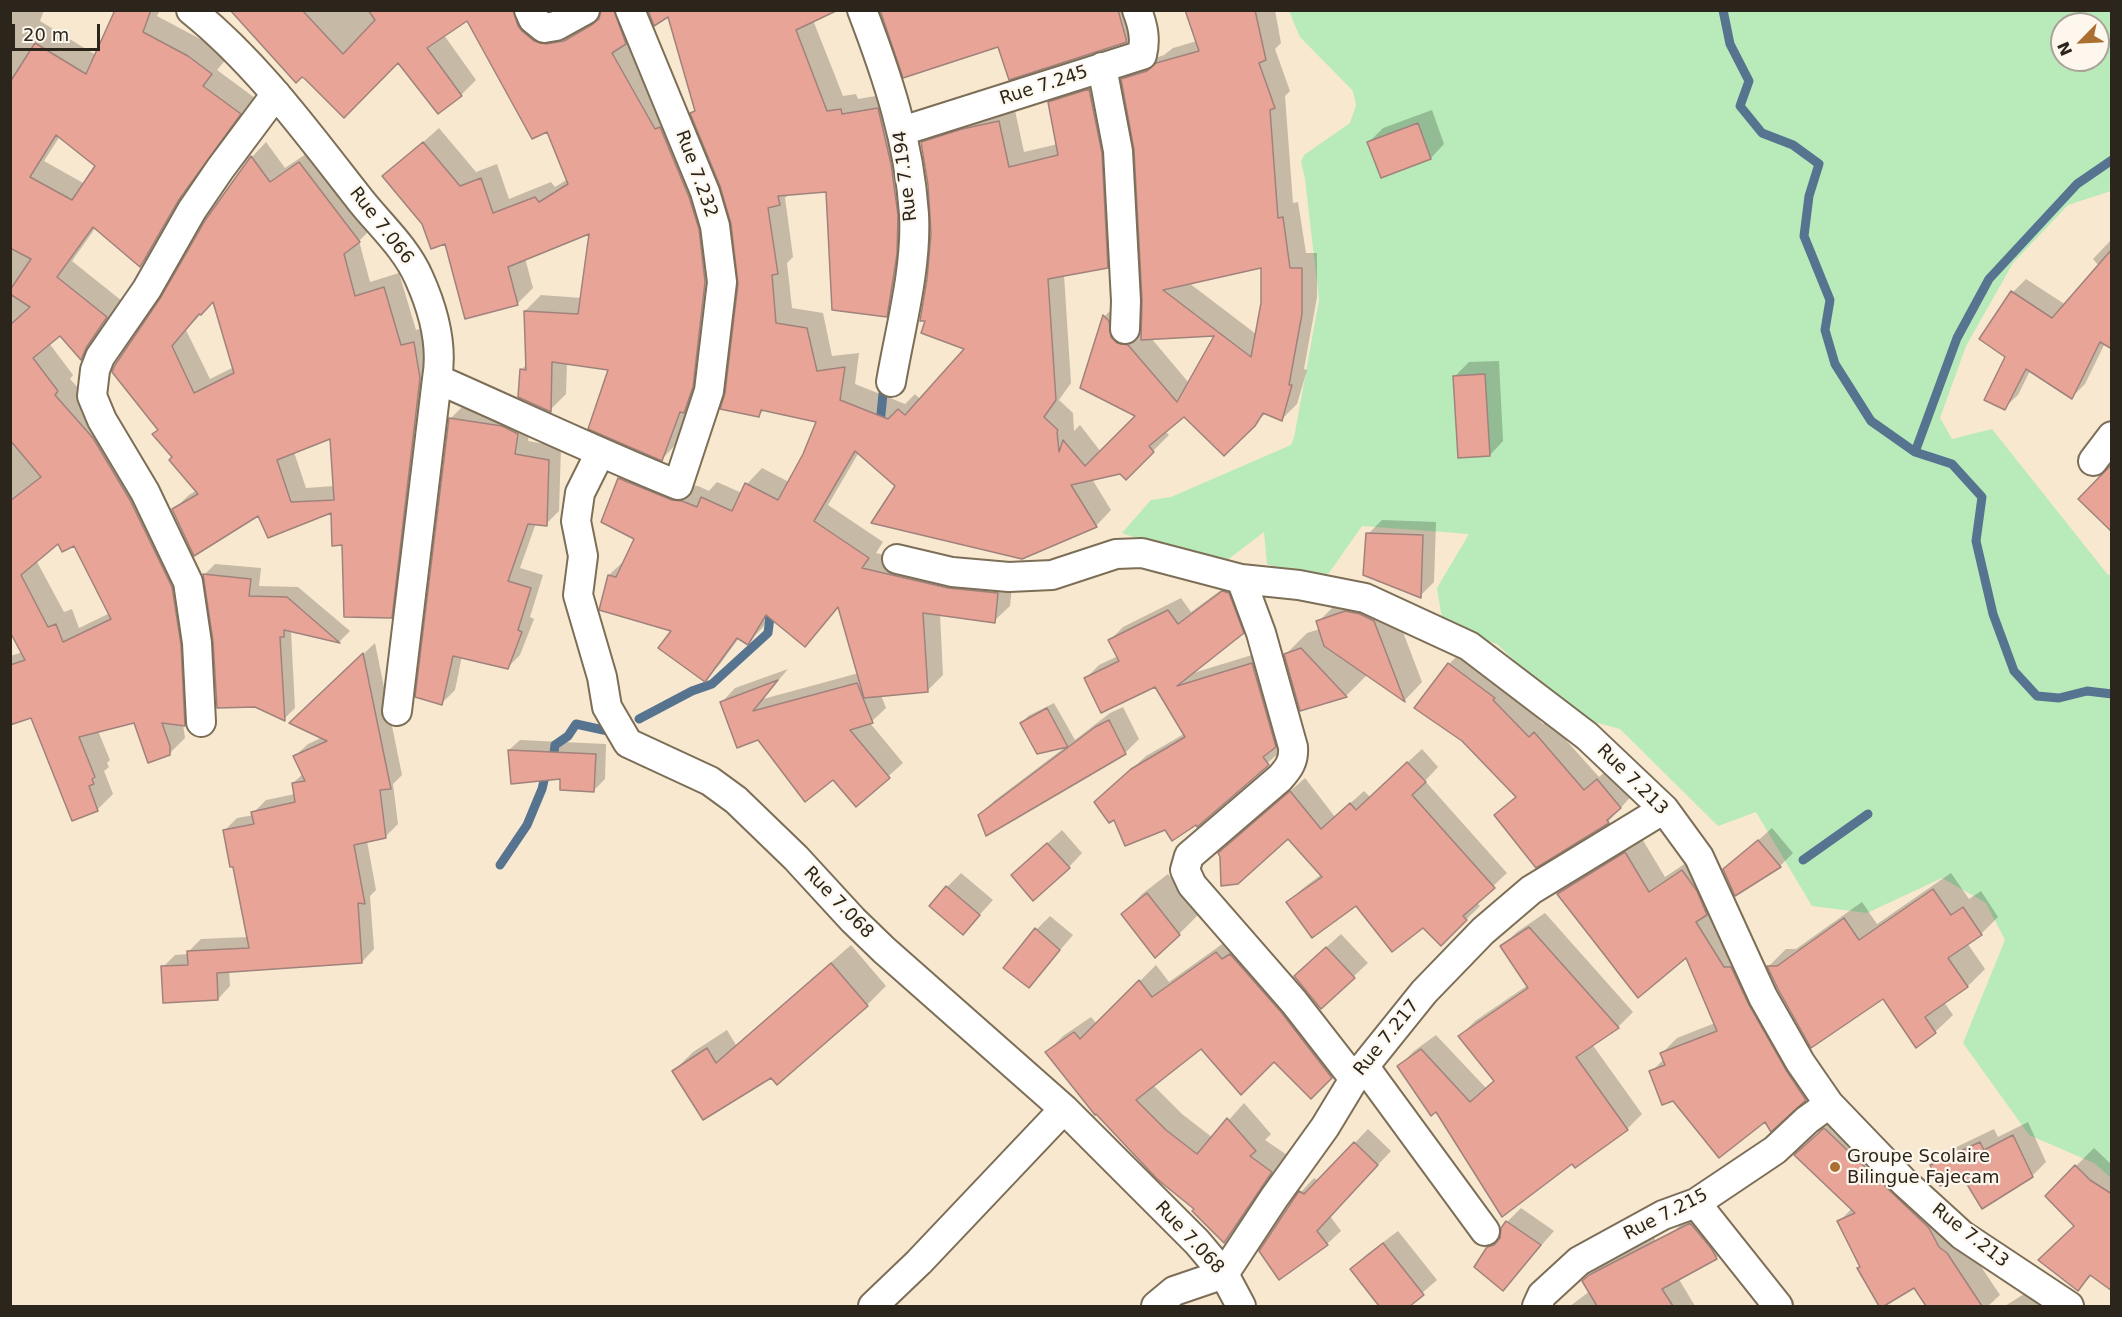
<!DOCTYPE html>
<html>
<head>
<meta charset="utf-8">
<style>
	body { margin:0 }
	#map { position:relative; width:2122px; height:1317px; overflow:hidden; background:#f8e8cf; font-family:"DejaVu Sans",sans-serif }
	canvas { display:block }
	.frame { position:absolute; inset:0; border:12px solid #2b251c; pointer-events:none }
	.north { position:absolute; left:2050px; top:12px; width:60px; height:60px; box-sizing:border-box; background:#fdf7ed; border:2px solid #a9a399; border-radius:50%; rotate:246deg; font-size:16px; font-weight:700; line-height:24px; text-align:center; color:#2b251c }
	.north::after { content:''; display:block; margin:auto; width:21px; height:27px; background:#ab6f32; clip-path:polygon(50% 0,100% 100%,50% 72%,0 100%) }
	.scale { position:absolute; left:12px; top:24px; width:88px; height:27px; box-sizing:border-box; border:3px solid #2b251c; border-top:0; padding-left:8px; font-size:18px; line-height:21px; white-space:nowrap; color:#2b251c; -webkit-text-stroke:4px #fdf7ed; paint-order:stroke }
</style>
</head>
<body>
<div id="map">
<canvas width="2122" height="1317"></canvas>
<div class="frame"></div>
<div class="north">N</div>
<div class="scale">20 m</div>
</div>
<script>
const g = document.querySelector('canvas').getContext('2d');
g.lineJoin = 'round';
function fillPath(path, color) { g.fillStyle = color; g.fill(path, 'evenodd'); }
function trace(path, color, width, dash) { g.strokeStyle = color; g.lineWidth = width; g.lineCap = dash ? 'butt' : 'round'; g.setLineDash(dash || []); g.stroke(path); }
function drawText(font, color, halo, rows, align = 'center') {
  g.font = font + ' "DejaVu Sans",sans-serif'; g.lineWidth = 4.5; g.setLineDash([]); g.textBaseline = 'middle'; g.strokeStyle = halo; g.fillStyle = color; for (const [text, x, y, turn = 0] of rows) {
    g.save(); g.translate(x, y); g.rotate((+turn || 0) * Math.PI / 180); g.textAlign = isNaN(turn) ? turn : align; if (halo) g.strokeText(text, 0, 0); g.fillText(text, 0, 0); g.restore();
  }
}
fillPath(new Path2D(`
	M1289,11H2111V191L2068,205L2013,263L1966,346L1940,418L1952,439L1992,429L2108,575L2111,574V1178L2094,1163L2029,1135L1963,1043L2005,940L1986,903L1942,878L1867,913L1812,906L1756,812L1718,826L1620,729L1572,716L1497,644L1443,625L1437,588L1469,534L1362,526L1329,573L1304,580L1267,564L1264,532L1218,567L1122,533L1151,500L1171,497L1291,445L1294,438L1319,300L1305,179L1301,162L1304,155L1350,123L1356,105L1353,91L1300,37ZM2062,24H2098V60H2062Z`), '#b8eaba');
fillPath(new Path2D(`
	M10,10H44L40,21L96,55L116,10H160L157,16L204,41L227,58L217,70L255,98L194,183L156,250L140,265L96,227L72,261L122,301L96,343L81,358L60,334L49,343L73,375L70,379L109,422L187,571L200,709L183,724L185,738L169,754L135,721L98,731L110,760L107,763L109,767L104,771L113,794L97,810L32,716L10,724V656L23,652L10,629ZM60,136L97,166L85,184L44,161ZM58,542L75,544L110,613L79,628L72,609L64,612L36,560Z
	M232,10H514L580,106L558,43L574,27L602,13L603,10H634L714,213L708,370L677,443L662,459L610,369L567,363L566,394L550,410L521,370L527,364L525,311L541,295L582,298L591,232L525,258L533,288L518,303L466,317L446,242L423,223L384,177L439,128L476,172L497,164L509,199L551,182L555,187L568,179L548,130L468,19L444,35L476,80L461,95L398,61L306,78Z
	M881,10H1138L1142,25L1126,41L999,45Z
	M1187,10H1275L1281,43L1275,49L1290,91L1285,96L1293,203L1298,202L1306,253H1317V297L1304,369L1307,370L1297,404L1281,420L1266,413L1224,453L1184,415L1165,431L1169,435L1126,478L1120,473L1092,479L1111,510L1096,526L897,486L859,452L828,505L883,542L876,553L965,573L1013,577L1010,606L994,621L940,614L943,675L927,691L881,695L886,708L870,723L903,763L856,805L834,778L759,738L722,702L735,688L788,669L763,699L859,673L840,606L805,645L770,616L763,627L748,643L739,638L720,664L705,680L673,630L609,575L625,560L636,538L619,479L635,463L688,485L698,486L709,491L717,482L742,493L747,484L762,468L789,482L804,455L818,421L765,409L759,415L727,393L740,284L733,224L697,110L669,14L813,20L843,96L856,94L858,99L893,93L901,123L902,299L886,315L827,190L789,194L785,198L793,257L787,263L792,308L823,313L832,356L859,353L855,384L905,404L915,394L921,400L967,348L927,320L932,234L929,185L922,143L938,127L1014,106L1024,152L1058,144L1049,103L1065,87L1105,74L1123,251L1107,266L1064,275L1071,383L1059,400L1073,413L1074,431L1080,425L1101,452L1137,415L1082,387L1105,316L1120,300L1133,328L1143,329L1144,300L1136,150L1123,79L1138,64L1164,55L1173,48L1197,41ZM1262,267V303L1256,334L1189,283ZM1217,334L1189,383L1151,338Z
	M1432,110L1444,144L1431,158L1369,142L1383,128Z
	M266,142L285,168L315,148L374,226L359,241L370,282L399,273L416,330L429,327L406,601L391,616L332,511L259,514L173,510L189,495L197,490L174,457L160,429L163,298L207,220L252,157ZM214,300L234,367L210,379L186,330ZM331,437L334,486L306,488L294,452Z
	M2112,239V347L2105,343L2085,384L2072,397L2030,371L2018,395L2004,408L2007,356L1981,339L2013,292L2026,279L2066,305L2099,266L2093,259Z
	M1499,361L1503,441L1490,455L1455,376L1469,362Z
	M463,406L531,420L528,441L561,447L559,511L546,524L536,523L520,568L543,575L530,617L534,619L520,655L507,668L462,656L455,690L442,703L450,419Z
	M1382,520L1436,522L1434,582L1420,596L1368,534Z
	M215,564L261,568L259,586L298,587L350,631L339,642L291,631L295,708L284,719L215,640L204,575Z
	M1236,579L1256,619L1243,632L1190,674L1265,651L1288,733L1276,745L1281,751L1198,825L1196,823L1166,829L1115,817L1096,802L1146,756L1184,734L1156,685L1086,678L1099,665L1118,656L1110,640L1123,627L1181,598L1191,612Z
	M1392,603L1422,682L1405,700L1368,674L1346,696L1301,709L1286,654L1307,633L1320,629L1318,622L1336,604Z
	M375,643L402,775L393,784L398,824L385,837L367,841L376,890L370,896L374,949L362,962L229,970L230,986L218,999L163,967L175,955L189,954L188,952L201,939L248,937L234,865L224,831L237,818L254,815L253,813L266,800L295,794L293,783L303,774L295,756L308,744L323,737L303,711Z
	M1463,650L1506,685L1543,724L1548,720L1599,777L1612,766L1634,793L1608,822L1496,815L1517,796L1463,740L1416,707L1449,664Z
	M1054,703L1075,740L1110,713L1123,707L1139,739L1125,753L980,815L994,801L1068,745L1038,752L1022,723L1028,716Z
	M520,740L606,744L605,779L594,790L562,777L509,750Z
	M1422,749L1438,767L1425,781L1507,873L1476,902L1480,906L1441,944L1423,926L1356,904L1288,902L1302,889L1322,874L1289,837L1222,856L1220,853L1305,778L1335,817L1364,791L1370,797Z
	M1772,828L1793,853L1780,866L1725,870Z
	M1062,830L1082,853L1069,867L1027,862Z
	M1641,837L1665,877L1698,855L1821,1083L1805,1099L1765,1120L1674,1099L1651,1072L1664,1059L1662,1053L1677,1038L1715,1023L1686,956L1559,894L1574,878Z
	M961,873L993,900L963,933L947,887Z
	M1951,873L1969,899L1981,891L1998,917L1981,934L1967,943L1985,969L1968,986L1944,1002L1953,1015L1935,1032L1916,1046L1883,997L1769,966L1786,949H1796L1862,902L1877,924Z
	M1168,874L1199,914L1179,934L1123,914L1142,894Z
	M1545,913L1633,1012L1618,1027L1592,1044L1642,1114L1627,1129L1576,1166L1573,1162L1436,1110L1399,1066L1414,1051L1436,1035L1486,1088L1495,1080L1460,1036L1475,1021L1528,985L1502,946L1517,932Z
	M1050,916L1073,935L1029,986L1037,929Z
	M1341,934L1368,963L1321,1007L1309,963Z
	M1232,937L1347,1061L1311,1097L1274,1059L1201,1047L1153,1085L1182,1114L1213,1138L1244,1103L1271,1134L1265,1140L1287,1155L1240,1225L1224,1241L1047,1052L1063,1036L1091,1017L1097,1024L1156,965L1169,982Z
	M851,945L886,986L867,1005L777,1083L771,1076L674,1071L693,1052L727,1030L736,1045Z
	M1841,1113L1962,1238L2000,1295L1988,1306H1936L1935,1305L1928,1306L1914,1286L1881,1306L1858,1268L1861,1266L1839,1222L1852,1208L1811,1140Z
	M2028,1122L2046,1162L2032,1176L1962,1174L1932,1166L1946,1152L1994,1129L1998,1137Z
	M1368,1129L1391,1151L1330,1216L1341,1231L1327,1244L1279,1278L1301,1192L1314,1178L1319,1181Z
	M2094,1148L2112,1165V1289L2092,1275L2078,1289L2076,1166Z
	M1521,1208L1554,1231L1503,1289L1488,1248L1501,1241L1493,1243L1502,1235V1228L1507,1222Z
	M1688,1218L1730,1244L1716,1258L1674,1231Z
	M1398,1231L1437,1280L1407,1306H1381L1352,1269L1366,1255Z
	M1653,1236L1695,1306H1570L1590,1291L1584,1281L1605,1260Z
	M2040,1284L2057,1306H2005Z`), '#0003');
trace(new Path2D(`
	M1723,10L1730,44L1749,81L1740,106L1762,133L1793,145L1819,164L1809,196L1804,236L1830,300L1825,330L1835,364L1871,421L1915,452L1952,464L1982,497L1976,541L1993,614L2014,671L2037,696L2059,698L2087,691L2112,694
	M880,424L884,384
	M1915,452L1957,338L1989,279L2077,184L2112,160
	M639,719L692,691L712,684L768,633L770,617L762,610
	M1803,860L1868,814
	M500,865L527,825L542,789L546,772L553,760L555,745L568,736L576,724L608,731`), '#567390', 9);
const building = new Path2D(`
	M115,10H151L143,32L188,56L212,74L203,86L241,114L178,201L140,267L93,227L57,277L107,317L86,348L81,360L60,336L33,358L58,391L55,395L93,438L130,500L172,587L181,645L185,726L162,723L170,746V755L148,763L134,723L79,737L95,777L92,779L94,784L89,786L98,811L72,821L31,718L10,725V665L25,660L10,632V501L41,477L10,440V325L30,307L10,294V290L31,259L10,248V82L35,43L86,74ZM56,135L95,166L72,200L30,177ZM58,544L62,552L74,546L111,619L63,642L56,624L48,627L21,575Z
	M230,10H302L343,54L375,20L368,10H513L518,26L522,31L534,41L546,44L564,41L593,24L599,19L601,10H614L626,44L612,53L655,129L660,127L689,197L699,229L705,282L693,387L684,413L680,412L662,461L588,429L608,370L552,362L551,412L518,397L520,369L526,370L524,311L578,314L589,234L508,267L518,305L465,319L445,244L431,249L422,224L382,176L423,142L460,186L481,178L493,213L535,197L539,202L568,184L547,132L532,139L467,21L427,48L462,96L438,114L398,63L344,118L305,79L302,77L296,83Z
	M648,10H838L796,30L827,111L841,109L842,114L878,108L891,164L898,215L897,254L887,317L832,310L826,192L778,196L780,205L768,208L778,274L772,275L776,323L807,328L817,371L845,367L840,400L888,419L898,409L905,415L964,349L921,333L925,321H920L927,279L931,234L928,185L921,142L962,129L999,121L1009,167L1058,155L1048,102L1089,89L1102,153L1108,268L1048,279L1056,400L1044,417L1058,430L1057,432L1059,452L1063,440L1085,466L1135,416L1080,388L1103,315L1109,321L1111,337L1117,343L1128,345L1177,402L1214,336L1141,340L1142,300L1134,150L1121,79L1147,71L1156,63L1199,51L1185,10H1255L1266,60L1259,63L1275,108L1270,110L1278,218L1283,217L1290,268H1302V314L1289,385H1292L1282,421L1263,413L1255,426L1224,456L1184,417L1149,446L1154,452L1126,480L1120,474L1071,485L1097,527L1022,559L871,523L895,486L855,451L814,521L869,558L862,568L948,588L998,593L995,623L923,613L928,692L864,698L838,607L805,647L766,615L748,645L737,638L705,682L658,648L671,631L599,610L608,575L616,577L634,539L601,522L618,478L672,500L682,501L697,507L701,497L732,511L745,483L778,500L803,454L816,422L761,410L759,417L720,409L725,393L738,284L731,224L720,186L690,113L695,111L668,17L654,26ZM1261,268V303L1251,357L1163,290Z
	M880,10H1118L1127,42L1009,80L998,47L903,78Z
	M1418,123L1431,159L1381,178L1367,142Z
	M251,156L270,182L299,162L360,242L344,254L355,296L384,287L401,345L414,342L420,378L392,618L344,617L342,545L332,546L331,513L268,538L258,516L194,556L172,509L198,494L169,460L172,457L152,434L158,430L112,372L115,365L161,297L206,219ZM213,302L234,373L194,393L172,346L199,314L201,315ZM330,439L334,500L291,502L277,460Z
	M2112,249V349L2100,342L2072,399L2026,369L2005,410L1984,400L2005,357L1979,339L2011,291L2052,318Z
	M1485,374L1490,456L1458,458L1453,376Z
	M449,418L502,426L518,434L515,454L549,460L547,526L528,524L508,581L531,588L518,630L522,632L508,669L453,656L442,705L415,697Z
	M2112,464V532L2078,499Z
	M1366,533L1423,535L1421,598L1363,575Z
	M203,574L251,579L249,596L287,597L340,643L284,630V637H280L285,721L255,707L217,708L213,641Z
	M1222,591L1229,593L1244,633L1177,686L1252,663L1276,747L1263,757L1269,765L1197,827L1196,825L1172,841L1165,830L1125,846L1114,820L1109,823L1094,802L1131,769L1185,737L1155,687L1101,713L1084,678L1119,661L1108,640L1168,610L1178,624Z
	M1345,611L1360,614L1374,621L1405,702L1324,646L1316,621Z
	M1301,648L1347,697L1300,711L1284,654Z
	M363,653L391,789L380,790L386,838L354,845L365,904L358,903L362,963L217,973L218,1000L163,1003L161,966L188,965L187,951L249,948L233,867H230L223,830L254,824L251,812L295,802L292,783L305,781L293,756L327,741L289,723Z
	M1448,663L1495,698L1493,700L1529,737L1534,732L1584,790L1597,779L1621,808L1607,820L1609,823L1536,868L1494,815L1516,797L1462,741L1414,708Z
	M778,680L753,711L857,683L873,723L850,730L890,778L856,807L833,780L805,802L758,740L737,748L720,702Z
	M1047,708L1068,747L1037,754L1020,723Z
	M1109,720L1126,754L986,836L978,815L1095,727Z
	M508,750L596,754L594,792L560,790V779L511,784Z
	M1407,762L1426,782L1412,795L1495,888L1463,916L1467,920L1441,946L1423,928L1392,952L1356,906L1312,938L1286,902L1322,877L1288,839L1238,884L1221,886L1220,857L1218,853L1290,791L1321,829L1350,803L1356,810Z
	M1758,840L1781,867L1735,896L1723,869Z
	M1047,843L1070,868L1033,901L1011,875Z
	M1625,852L1649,892L1682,870L1697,891L1707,915L1696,922L1724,967H1731L1749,1005L1786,1070L1806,1100L1771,1132L1765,1122L1719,1158L1673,1101L1662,1105L1649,1071L1665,1065L1660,1053L1717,1031L1686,958L1638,998L1557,894Z
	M946,886L980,915L963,935L929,906Z
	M1933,889L1951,915L1963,907L1982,935L1948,958L1968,987L1925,1017L1936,1033L1916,1048L1883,999L1811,1048L1778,989L1767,966H1777L1844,918L1859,940Z
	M1147,893L1180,935L1155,958L1121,914Z
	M1529,927L1619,1028L1576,1057L1628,1130L1575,1168L1572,1164L1502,1217L1436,1112L1431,1116L1397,1066L1421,1049L1470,1102L1494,1081L1458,1036L1528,988L1500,946Z
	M1035,928L1060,950L1029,988L1003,968Z
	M1326,947L1355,978L1321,1009L1294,976Z
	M1216,952L1222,959L1230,954L1281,1012L1332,1078L1311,1099L1274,1062L1241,1095L1201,1049L1136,1100L1166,1130L1197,1154L1227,1118L1256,1151L1250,1156L1272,1172L1224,1243L1192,1211L1194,1209L1157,1179L1096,1114L1095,1115L1045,1052L1074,1032L1080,1039L1139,980L1152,997Z
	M831,963L868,1006L777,1085L771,1078L703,1120L672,1071L707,1048L716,1063Z
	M1824,1128L1929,1228L1939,1247L1947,1253L1982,1306H1926L1914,1288L1884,1306H1879L1857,1268L1860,1267L1837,1221L1855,1213L1794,1155Z
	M2013,1135L2033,1177L1982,1209L1962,1176L1940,1186L1930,1165L1980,1142L1984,1150Z
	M1354,1142L1378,1165L1317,1231L1328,1245L1279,1280L1259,1251L1299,1191L1304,1194Z
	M2075,1165L2090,1180L2112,1194V1291L2090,1275L2078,1291L2038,1260L2074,1226L2045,1196Z
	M1506,1221L1541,1245L1503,1291L1474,1267L1487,1247L1494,1245L1500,1238L1501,1228Z
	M1690,1223L1711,1248L1717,1259L1662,1289L1673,1306H1597L1582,1281L1589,1275Z
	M1383,1243L1424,1295L1410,1306H1379L1350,1269Z`);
fillPath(building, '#e8a497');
trace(building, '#a0827c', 1.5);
const minor = new Path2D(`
	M191,10C258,64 309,135 361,201C381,226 406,248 419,278C433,309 443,345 437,379C517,414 596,452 678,485L709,391L722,282L715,226L705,192L630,10
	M529,10L533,19L544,28L556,26L585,10
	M862,10C888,78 909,141 914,214C917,268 900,329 891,382
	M1102,67L1118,151L1126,301L1125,329
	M902,131L1142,55C1146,39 1143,26 1137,10
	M600,453L580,493L576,521L583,556L578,595L602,677L607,707L628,743L710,781L736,800L796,858L853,920L884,950L1064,1109L1197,1242L1224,1274L1241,1306
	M2093,461L2112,436
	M897,559L952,572L1009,577L1052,575L1116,554L1142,553L1241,579L1299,585L1365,598L1469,646L1587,736L1664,809L1699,857L1763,997L1800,1062L1829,1104L1905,1183L1962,1235L2069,1306
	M1241,579L1261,633L1293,747C1294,761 1289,768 1280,778L1189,856L1185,870L1192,885L1294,1002L1354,1079
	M397,711L437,379
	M201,722L197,643L188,582L145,492L102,420L92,396L95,370L100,357L147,289L192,210L220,169L276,94
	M1364,1066L1485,1231
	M1696,1203L1778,1306
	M873,1306L919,1262L1064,1109
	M1156,1306L1174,1291L1224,1274L1274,1198L1325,1127L1354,1079L1424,992L1483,931L1531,890L1664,809
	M1537,1306L1542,1295L1579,1261L1663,1215L1696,1203L1775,1150L1807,1120L1829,1104`);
trace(minor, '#7c6e57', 32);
trace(minor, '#fff', 28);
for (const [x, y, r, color] of [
	[1835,1167,6,"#ab6f32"]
]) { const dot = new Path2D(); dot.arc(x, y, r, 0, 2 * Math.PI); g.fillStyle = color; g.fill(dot); trace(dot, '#fdf7ed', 2); }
drawText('18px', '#2b251c', '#fdf7ed', [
	["Rue 7.245",1044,86,-18],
	["Rue 7.232",696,174,70],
	["Rue 7.194",906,176,-97],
	["Rue 7.066",381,226,52],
	["Rue 7.213",1632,780,45],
	["Rue 7.068",838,903,46],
	["Rue 7.217",1387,1038,-51],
	["Rue 7.215",1666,1215,-27],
	["Rue 7.213",1970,1236,38],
	["Rue 7.068",1189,1238,47]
]);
drawText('18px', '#2b251c', '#fdf7ed', [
	["Groupe Scolaire",1847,1157],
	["Bilingue Fajecam",1847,1178]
], 'left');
</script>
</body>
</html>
